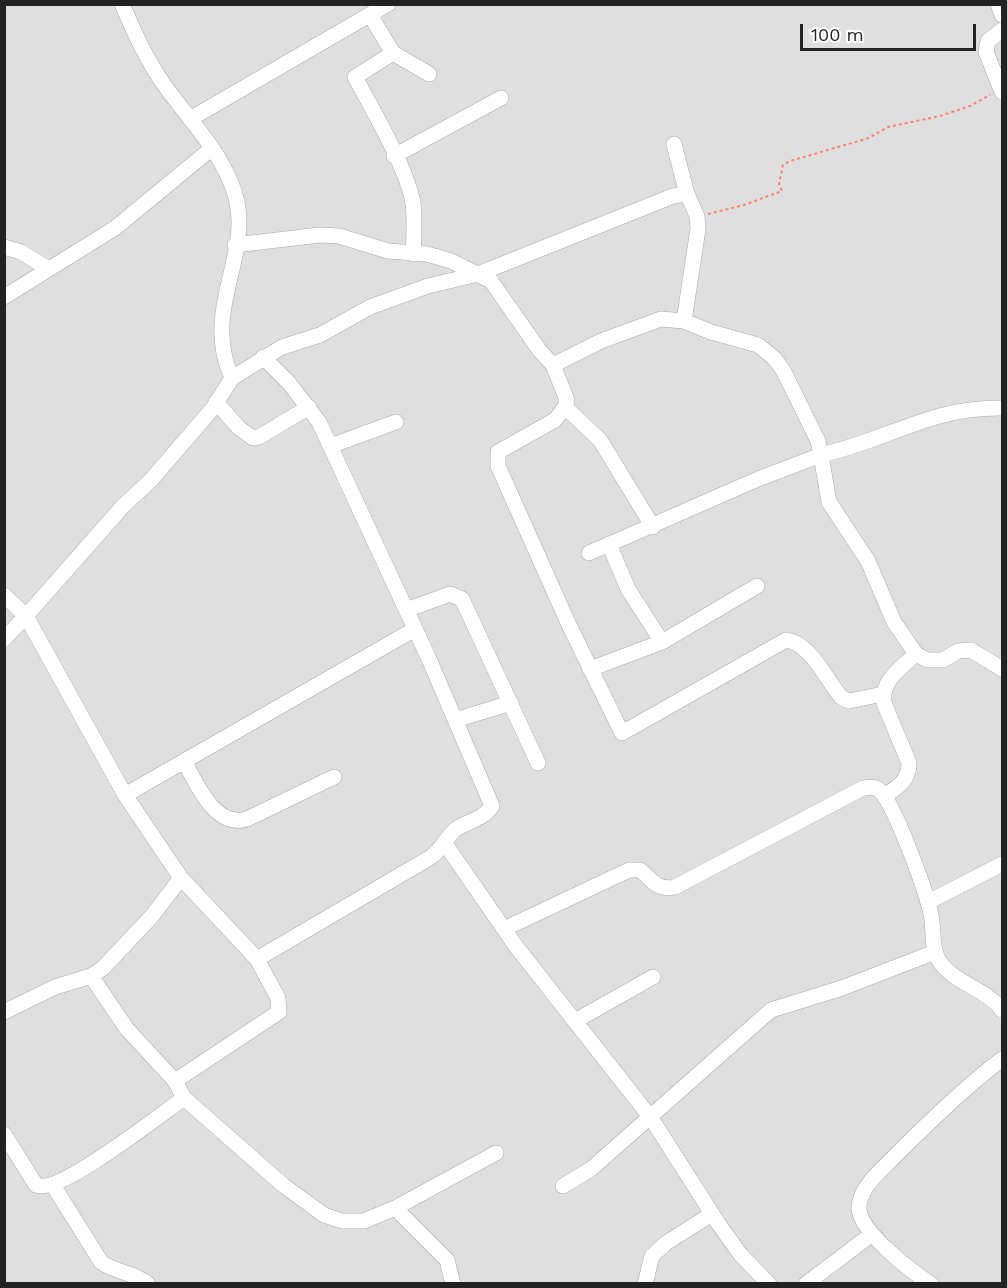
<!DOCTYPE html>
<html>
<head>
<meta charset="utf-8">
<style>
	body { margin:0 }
	#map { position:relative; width:1007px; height:1288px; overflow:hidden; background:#f2efe9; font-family:"Work Sans",sans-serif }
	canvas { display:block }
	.frame { position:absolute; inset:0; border:6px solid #222; pointer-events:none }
	.scale { position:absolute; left:800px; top:24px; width:176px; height:27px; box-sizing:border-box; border:3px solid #222; border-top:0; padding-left:8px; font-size:18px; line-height:21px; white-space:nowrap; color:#222; -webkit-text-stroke:4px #fff; paint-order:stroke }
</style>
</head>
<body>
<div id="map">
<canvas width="1007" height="1288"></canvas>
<div class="frame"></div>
<div class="scale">100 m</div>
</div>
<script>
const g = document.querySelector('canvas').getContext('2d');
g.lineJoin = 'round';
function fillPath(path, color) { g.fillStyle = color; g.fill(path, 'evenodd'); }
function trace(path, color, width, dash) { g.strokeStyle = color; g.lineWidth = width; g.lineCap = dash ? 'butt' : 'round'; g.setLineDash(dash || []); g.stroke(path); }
fillPath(new Path2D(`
	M5,5H1002V1283H5Z`), '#e0dfdf');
const minor = new Path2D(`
	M998,4L1002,15
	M370,15L393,53L355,77C372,109 407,168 413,203C415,220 414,237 413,254
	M1002,30L988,41L986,52L1002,92
	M393,53L429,74
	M190,119L388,4
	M674,144L687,194
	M394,156L501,98
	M235,245L320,235L339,236L388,251L427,254L451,261L491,281L540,351L553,365L567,400L565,407L555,420L498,452V466L569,625L622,733L786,640C812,644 825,679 842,698L849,701L883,694
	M4,247L21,252L49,269
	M4,297L115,228L211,149
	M553,365L601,341L661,319L684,321L711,332L758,345L774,358L783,370L818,441L821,455L758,479L589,553
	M232,378L282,347L320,335L370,307L428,286L478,274L673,196L687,194L697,216L698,229L684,321
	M216,402L239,428L253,438L259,437L309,407
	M565,407L600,440L653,527
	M1002,408C930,407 888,440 821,455L829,502L868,561L894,622L916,654L927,660H943L958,651L971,650L1002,669
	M330,446L396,422
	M609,544L628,589L662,642
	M4,595L26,616L123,506L151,480L213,408L232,378C202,312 249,261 237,202C228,159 190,121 165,86C147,61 134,32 122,4
	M406,610L450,594L462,599L538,763
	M4,639L26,616L125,795L181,878L257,959L278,998L279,1012L175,1081
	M590,669L662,642L757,586
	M455,720L511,703
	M184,761C197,784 215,829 247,819L334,777
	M125,795L415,629
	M884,796C898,787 909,781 909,763L884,703C881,680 901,668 916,654
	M446,845L515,945L651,1118L718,1223L740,1254L769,1284
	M928,902L1002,864
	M506,928L629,870H640C652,879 656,891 675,887L863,788C870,787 875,786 880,791C895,805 926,891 931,914C934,928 931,946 938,959C952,983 986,988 1002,1010
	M257,959L431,857C443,848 447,836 456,829C468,821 484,819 492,806L429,659L319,422L289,383L263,357
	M91,976L127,1029L175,1081L184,1098L283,1185L324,1215L342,1221H364L395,1208L496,1153
	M4,1012L55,987L91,976L103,968L152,916L181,878
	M575,1021L653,977
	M4,1134L36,1185C58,1196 161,1114 184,1098
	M53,1185L101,1262C116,1273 132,1271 148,1284
	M563,1186L591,1169L771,1010L842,988L935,952
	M395,1208L447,1260L453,1284
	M645,1284L652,1256L666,1243L712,1214
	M806,1284L872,1234
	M931,1284C911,1271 861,1233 859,1209C859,1204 861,1196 864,1191C871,1177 886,1166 897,1154C930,1121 965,1087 1002,1059`);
trace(minor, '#a9a9a9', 16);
trace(new Path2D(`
	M708,214L744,205L782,191L779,184L783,165L790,161L869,138L888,127L940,116L970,106L990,95`), '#fa8072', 2, [3, 3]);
trace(minor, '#fff', 15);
</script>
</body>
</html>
